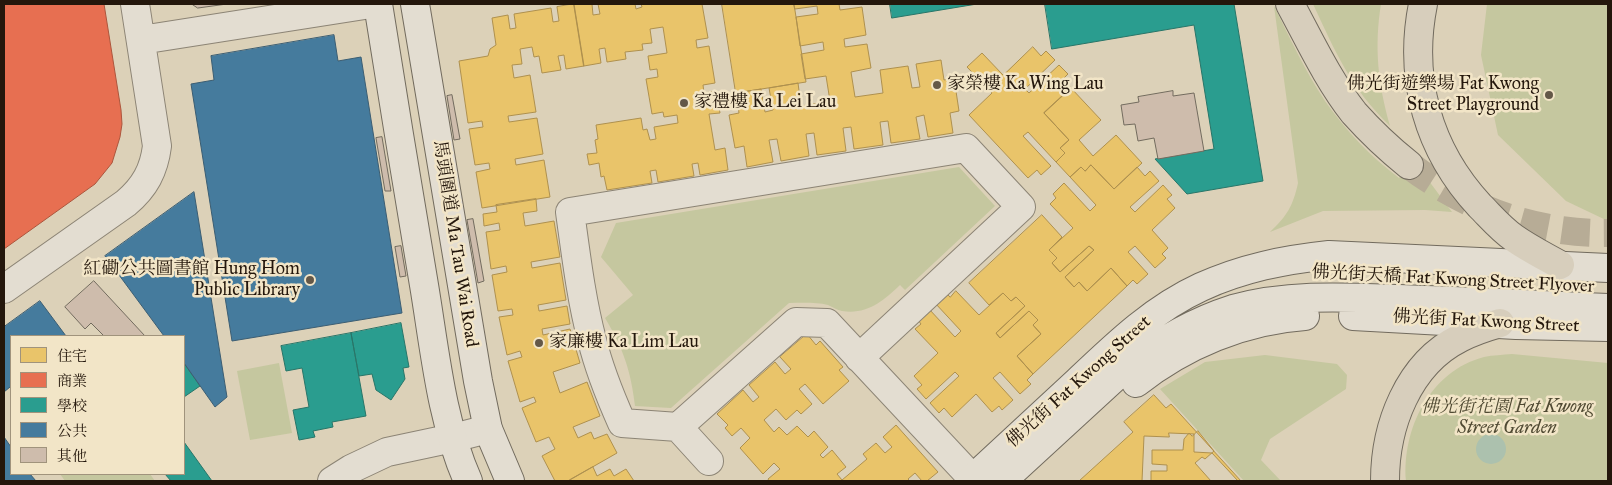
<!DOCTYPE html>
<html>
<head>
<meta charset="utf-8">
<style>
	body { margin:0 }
	#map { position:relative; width:1612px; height:485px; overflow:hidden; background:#dcd1b8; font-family:"IM FELL Great Primer","Noto Serif TC",serif }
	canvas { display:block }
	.frame { position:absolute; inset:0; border:5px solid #24170c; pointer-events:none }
	.legend { position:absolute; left:10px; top:335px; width:175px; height:140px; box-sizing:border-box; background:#f2e5c7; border:1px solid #a0937c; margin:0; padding:6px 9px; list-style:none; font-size:15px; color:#24170c }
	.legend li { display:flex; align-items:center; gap:10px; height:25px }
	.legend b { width:25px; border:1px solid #a0937c }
</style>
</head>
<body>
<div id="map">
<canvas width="1612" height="485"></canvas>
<div class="frame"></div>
<ul class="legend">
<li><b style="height:14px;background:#e9c46a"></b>住宅</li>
<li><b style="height:14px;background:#e76f51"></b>商業</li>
<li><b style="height:14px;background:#2a9d8f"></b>學校</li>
<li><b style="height:14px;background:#457b9d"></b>公共</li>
<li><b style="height:14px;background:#cebcac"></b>其他</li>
</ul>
</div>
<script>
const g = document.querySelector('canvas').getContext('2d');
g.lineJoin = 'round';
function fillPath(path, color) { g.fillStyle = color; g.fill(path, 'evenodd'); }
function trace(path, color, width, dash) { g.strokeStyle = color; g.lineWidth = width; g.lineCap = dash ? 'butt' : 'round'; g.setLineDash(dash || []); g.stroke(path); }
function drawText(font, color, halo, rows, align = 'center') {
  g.font = font + ' "IM FELL Great Primer","Noto Serif TC",serif'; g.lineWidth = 5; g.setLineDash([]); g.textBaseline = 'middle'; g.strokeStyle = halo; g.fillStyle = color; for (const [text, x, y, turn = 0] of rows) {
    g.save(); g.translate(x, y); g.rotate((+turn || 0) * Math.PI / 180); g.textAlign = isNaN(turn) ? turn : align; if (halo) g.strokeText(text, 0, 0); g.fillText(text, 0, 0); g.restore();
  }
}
fillPath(new Path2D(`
	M1313,4H1381C1374,47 1378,84 1390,126C1350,87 1336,53 1313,4Z
	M1487,4H1608V221L1566,201L1498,135L1481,55Z
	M1274,6C1290,38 1305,71 1325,101C1346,131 1370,156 1399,178L1415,158L1426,177L1452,212L1425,210L1323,211L1270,232C1287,216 1293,206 1298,183Z
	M959,167L995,206L905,290L900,285C883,301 867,315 842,311C837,310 833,307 828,305C816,302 801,303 789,303L671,408L635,406C631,371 623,348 605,318L633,295L601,257L616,223Z
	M1512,354L1608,363V481H1406C1402,429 1430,371 1484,357C1493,355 1503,355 1512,354Z
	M1265,355L1337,364L1347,375L1346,389L1270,439L1261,460L1281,481H1244L1160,389L1205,362Z
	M279,363L292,433L250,440L237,371Z
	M60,474H150L155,481H65Z`), '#c5c79f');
fillPath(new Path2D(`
	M1476 449a15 15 0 1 1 30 0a15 15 0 1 1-30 0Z`), '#acc1ae');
const homes = new Path2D(`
	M32,4H81V8L34,16Z
	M574,4L584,66L566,69L564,55L558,56L561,70L542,73L539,56L534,57L532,47L520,49L522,64L512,65L514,78L530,75L536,112L508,116L509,122L537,118L543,154L515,159L516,165L544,160L550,197L482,208L476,172L490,169L489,163L475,165L469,129L483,127L482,121L468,123L459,61L488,56L490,49L496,45L492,18L508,15L510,29L516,28L514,14L551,8L553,22L559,21L557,7Z
	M574,4H592L593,15L600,14L598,4H635L636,9L642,7L641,4H702L708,38L696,40L697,48L709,46L715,83L703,85L704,93L716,91L720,113L709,114L715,150L725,148L728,170L700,175L698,163L692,164L694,176L658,182L656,170L650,171L652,183L607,190L604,176L601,177L599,163L589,165L587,154L597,153L595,140L598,139L596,125L641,118L643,130L647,129L650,140L656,139L654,127L678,123L677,115L664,117L663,112L652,114L646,79L658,77L657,69L650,70L648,56L667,53L663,27L650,29L652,43L642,44L643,50L625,52L626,59L607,62L605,48L599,49L601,63L584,66Z
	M722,4H794L806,82L736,93Z
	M794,4H839L840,10L862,7L866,35L844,39L845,47L867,44L871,68L851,72L855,97L883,93L880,70L908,66L912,88L920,87L916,64L941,60L944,80L954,78L959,111L950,113L953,133L928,137L924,115L916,117L920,139L891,143L888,121L880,122L883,145L854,149L851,127L843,128L846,151L817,155L814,133L806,134L809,156L781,161L777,139L769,140L773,162L747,167L744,146L735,148L729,115L739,113L736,93L761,89L765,112L773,110L769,88L798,83L801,106L830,101L826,76L805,79L801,54L824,50L823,42L800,46L796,17L818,14L817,6L795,9Z
	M83,18L86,38L75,40L76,48L102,43L105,64L97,65L98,73L106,72L109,92L83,96L85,105L97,103L99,123L53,130L50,110L63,108L61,100L34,104L31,84L39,82L38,75L30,76L27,55L54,51L52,43L39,45L36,25Z
	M1033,47L1041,56L1046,51L1055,60L1025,89L1029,93L1059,65L1068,74L1063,79L1071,88L1044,113L1069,140L1060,148L1065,153L1056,162L1028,132L1023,136L1051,166L1041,175L1037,170L1028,178L969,115L992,93L967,67L982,53L1003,75Z
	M1071,88L1101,120L1079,140L1093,156L1116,135L1142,163L1114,189L1091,165L1085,171L1081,167L1070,177L1056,162L1065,153L1060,148L1069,140L1044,113Z
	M1091,165L1114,189L1137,167L1145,176L1150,171L1159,181L1130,207L1135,212L1163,185L1172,195L1167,199L1175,208L1152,230L1168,248L1162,254L1166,258L1155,268L1135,246L1128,252L1148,274L1137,284L1133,280L1127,286L1111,268L1087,291L1079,282L1074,287L1065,277L1094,250L1089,246L1060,272L1052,263L1057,258L1049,250L1073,228L1050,204L1056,198L1053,194L1064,183L1090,211L1096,205L1070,177L1081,167L1085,171Z
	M14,167L18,188L9,189L11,197L19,195L22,216L4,219V169Z
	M536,199L537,211L523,213L525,226L554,221L560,257L531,262L532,268L560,263L566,300L538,305L539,311L567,306L570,324L542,329L543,335L570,329L580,363L553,372L560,393L587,382L600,416L573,427L578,438L591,432L594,439L607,434L617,453L568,481H555L542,456L555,449L549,437L536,442L522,408L536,402L534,397L520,402L508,361L522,357L520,351L507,355L499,317L513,315L512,309L498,311L492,275L507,272L506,266L491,269L486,232L500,230L499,223L484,226L483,214L497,212L496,205Z
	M1042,215L1062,237L1049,250L1057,258L1052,263L1060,272L1089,246L1094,250L1065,277L1074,287L1079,282L1087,291L1111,268L1127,286L1033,374L1017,356L1041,334L1033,325L1038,320L1029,311L1000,338L996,333L1025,306L1016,297L1011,301L1003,293L989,305L969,283Z
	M956,291L979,315L1003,293L1011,301L1016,297L1025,306L996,333L1000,338L1029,311L1038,320L1033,325L1041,334L1017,356L1033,374L1027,380L1031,384L1020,394L1000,372L993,378L1013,400L1002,410L999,406L992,412L976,394L952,417L944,408L939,413L930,403L959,376L955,372L926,399L917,389L922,385L914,376L938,353L915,329L921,324L918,320L929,309L955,337L961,331L935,303L946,293L950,297Z
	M807,334L816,345L820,341L843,367L839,370L849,381L823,404L805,384L799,389L812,404L801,414L797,410L786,420L776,409L764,420L774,432L779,427L787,435L797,426L808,437L814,431L828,447L820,455L823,458L832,450L846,467L837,474L842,480L867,459L863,454L876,443L885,453L892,447L883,437L896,425L938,472L927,481H922L915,473L908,479L910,481H769L768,479L780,469L774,463L763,474L740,448L750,438L741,428L732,436L725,428L728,425L717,414L743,390L753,402L759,397L749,385L775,362L785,374L791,369L780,357Z
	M1154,395L1166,408L1171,404L1241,481H1079L1133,432L1124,422Z
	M1198,431L1214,451L1205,459L1202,457L1195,463L1211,481H1151V471H1167V465L1152,464V450H1183L1184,439L1189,433L1192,436Z
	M1169,433L1194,434V452L1212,453L1238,481H1142L1144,436L1169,437Z
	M593,467L597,476L610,469L614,476L626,469L634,481H571L570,480Z`);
fillPath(homes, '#e9c46a');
trace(homes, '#ae904e', 1);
const shops = new Path2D(`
	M4,4H104L121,110L122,124L120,137L112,163L95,184L4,249Z`);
fillPath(shops, '#e76f51');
trace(shops, '#ac553c', 1);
const schools = new Path2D(`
	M890,4H977L892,18Z
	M1045,4H1234L1263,181L1187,194L1155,159L1214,149L1194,25L1052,49Z
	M401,323L409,367L403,368L405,379L391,400L376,390L372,374L359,376L351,333Z
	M351,333L366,416L332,422L333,427L313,431L315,437L299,440L293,410L309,407L302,368L286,371L281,346Z
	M184,363L200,386L184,397Z
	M184,442L212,481H171L165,474H184Z`);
fillPath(schools, '#2a9d8f');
trace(schools, '#287568', 1);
const public = new Path2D(`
	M334,35L338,61L361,57L402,313L232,341L191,84L214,80L211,56Z
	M194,192L227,397L215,407L184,363V336H164L105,256Z
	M40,301L66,336H11V389L10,387L4,392V327Z
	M4,437L11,447V474H30L36,481H4Z`);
fillPath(public, '#457b9d');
trace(public, '#3b5d72', 1);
const building = new Path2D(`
	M192,4H227L198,8Z
	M1173,91V96L1194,93L1204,151L1158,159L1154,138L1138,141L1135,124L1124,125L1121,105L1139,102L1138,97Z
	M452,95L460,139L454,140L447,96Z
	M382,137L391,191H385L376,138Z
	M473,219L484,281L478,283L467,220Z
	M401,246L406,276L400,277L395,247Z
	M94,281L145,336H101L103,335L91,323L85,329L65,307Z`);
fillPath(building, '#cebcac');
trace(building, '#726b5e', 1);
trace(new Path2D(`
	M1409,165C1467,209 1536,234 1608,233`), '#b7ac96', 28, [28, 14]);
const street = new Path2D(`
	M141,40L371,4
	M4,289L126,203C145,187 154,170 157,146L135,4
	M859,358L1021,207L966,148L570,212C576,255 581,298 592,340C599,369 610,396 622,423L678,427L796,322L827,323L975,481
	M678,427L709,461
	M332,481L351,469L387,452L453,438L488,429`);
const secondary = new Path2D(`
	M378,4C393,98 408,191 424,285C435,351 441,420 468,481
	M415,4L478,381L488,429L510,481
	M1353,316L1516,325L1608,327
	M1136,383C1184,345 1244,320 1305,316
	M970,481C1006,448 1042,414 1078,381C1116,345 1153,309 1201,287C1243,268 1283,260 1329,255L1608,268
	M1002,481L1124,369C1157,343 1192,322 1233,309C1287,294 1343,297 1399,299C1469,301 1539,305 1608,308`);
const primary = new Path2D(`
	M1385,481C1385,426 1408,364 1460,338C1473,331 1486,327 1500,323`);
const highway = new Path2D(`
	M1290,4C1310,41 1328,80 1354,113C1371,132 1389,149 1409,165
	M1423,4C1408,79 1428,150 1480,206C1491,217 1501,229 1514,238C1528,248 1544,256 1560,265`);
trace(street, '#8c8475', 30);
trace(secondary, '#726b5e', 30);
trace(primary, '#726b5e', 30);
trace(highway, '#726b5e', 30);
trace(street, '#e3ddd1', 28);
trace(secondary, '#e3ddd1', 28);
trace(primary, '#d7cebc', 28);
trace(highway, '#d7cebc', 28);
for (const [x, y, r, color] of [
	[937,85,5,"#645848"],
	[1549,95,5,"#645848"],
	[684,103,5,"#645848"],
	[310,280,5,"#645848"],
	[539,343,5,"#645848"]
]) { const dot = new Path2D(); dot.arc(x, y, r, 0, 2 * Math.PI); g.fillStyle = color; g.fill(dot); trace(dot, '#f2e5c7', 2); }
drawText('18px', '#24170c', '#f2e5c7', [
	["家榮樓 Ka Wing Lau",947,85],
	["佛光街遊樂場 Fat Kwong",1539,85,"right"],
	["Street Playground",1539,106,"right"],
	["家禮樓 Ka Lei Lau",694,103],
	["紅磡公共圖書館 Hung Hom",300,270,"right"],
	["Public Library",300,291,"right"],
	["家廉樓 Ka Lim Lau",549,343]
], 'left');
drawText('18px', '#24170c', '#f2e5c7', [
	["馬頭圍道 Ma Tau Wai Road",455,244,81],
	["佛光街天橋 Fat Kwong Street Flyover",1453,280,3],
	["佛光街 Fat Kwong Street",1486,322,3],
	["佛光街 Fat Kwong Street",1079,382,-42]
]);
drawText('italic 18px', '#4f4932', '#f2e5c7', [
	["佛光街花園 Fat Kwong",1507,408],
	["Street Garden",1507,429]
]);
</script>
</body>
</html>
